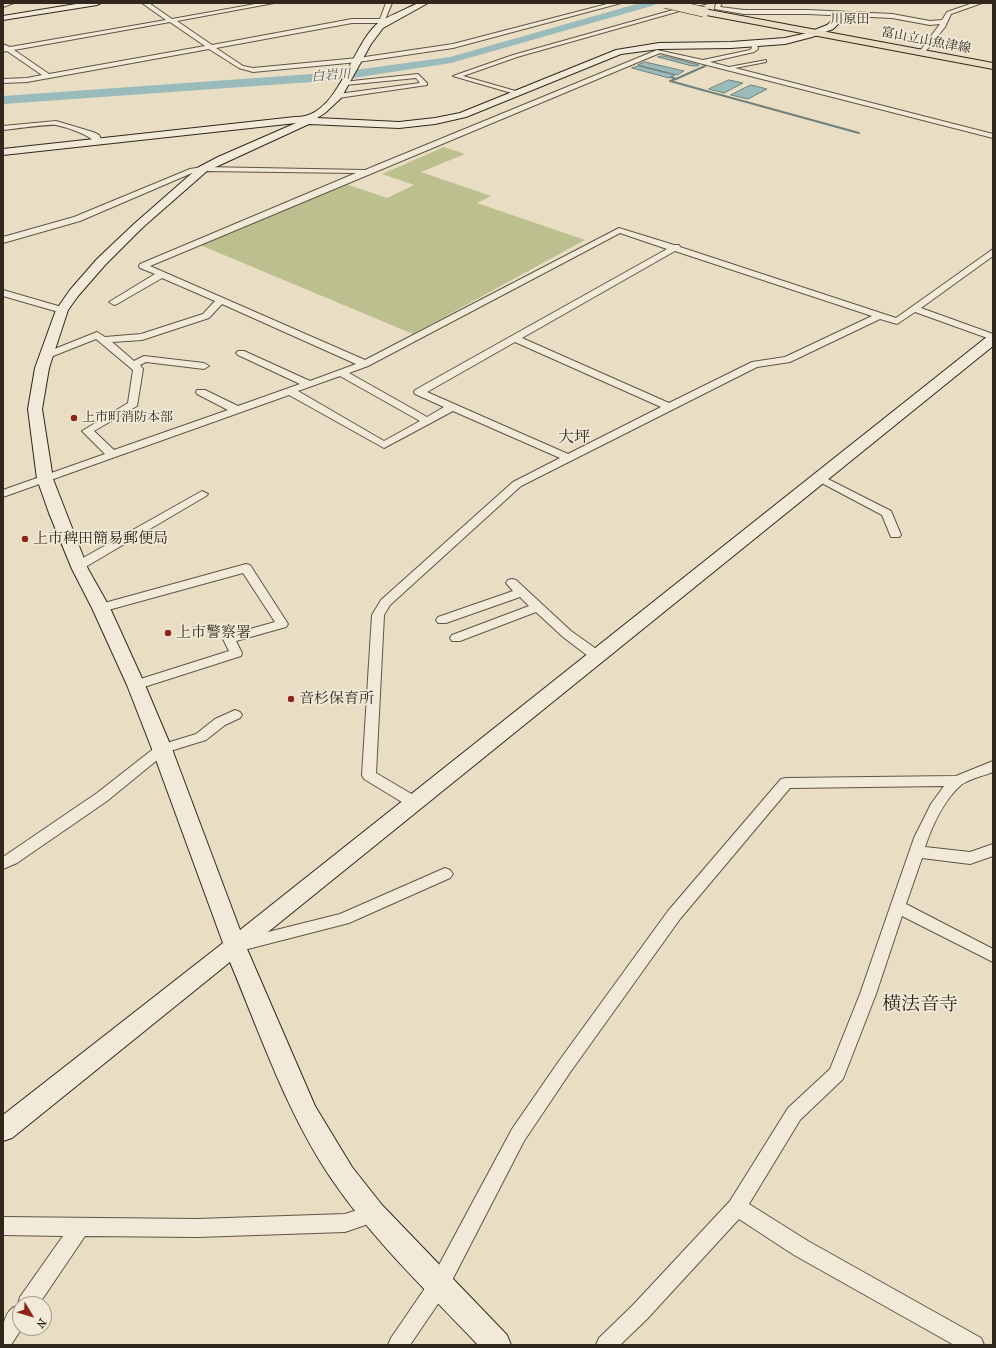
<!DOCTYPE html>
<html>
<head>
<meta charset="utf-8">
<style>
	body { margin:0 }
	#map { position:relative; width:996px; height:1348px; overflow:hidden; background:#e9dec3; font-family:"IM FELL French Canon",serif }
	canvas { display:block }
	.frame { position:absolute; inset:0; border:4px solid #32271c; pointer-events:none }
	.north { position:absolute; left:12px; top:1296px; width:40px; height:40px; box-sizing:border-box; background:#f1ead8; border:1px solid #a59c8d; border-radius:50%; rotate:128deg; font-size:11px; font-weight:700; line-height:16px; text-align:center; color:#32271c }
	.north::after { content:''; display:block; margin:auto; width:14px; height:18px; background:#8f2418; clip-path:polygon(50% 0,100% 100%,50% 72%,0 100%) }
</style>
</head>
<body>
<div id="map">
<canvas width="996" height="1348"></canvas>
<div class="frame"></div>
<div class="north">N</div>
</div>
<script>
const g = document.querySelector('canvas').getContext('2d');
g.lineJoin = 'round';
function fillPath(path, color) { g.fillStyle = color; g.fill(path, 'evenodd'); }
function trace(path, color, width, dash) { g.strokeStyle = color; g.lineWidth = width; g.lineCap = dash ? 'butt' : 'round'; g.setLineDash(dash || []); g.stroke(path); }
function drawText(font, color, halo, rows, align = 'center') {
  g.font = font + ' "IM FELL French Canon","Noto Serif JP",serif'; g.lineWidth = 3.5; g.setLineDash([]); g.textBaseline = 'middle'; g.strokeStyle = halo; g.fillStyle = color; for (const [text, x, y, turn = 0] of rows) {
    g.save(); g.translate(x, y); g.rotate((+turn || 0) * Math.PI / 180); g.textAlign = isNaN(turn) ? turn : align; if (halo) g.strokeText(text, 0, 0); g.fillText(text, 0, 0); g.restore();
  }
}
fillPath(new Path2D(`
	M444,147L465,154L421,172L491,196L477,203L585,240L413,334L200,245L346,184L387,198L414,185L382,174Z`), '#bcc08f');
const water = new Path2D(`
	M661,56H664L699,65L698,66H692L658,57Z
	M645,62L684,71L677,75L638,65Z
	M639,66L675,75L669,78L632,68Z
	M729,80L743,83L724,93L709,89Z
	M751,85L767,89L748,99L731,95Z`);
fillPath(water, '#9bb');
trace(water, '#70807b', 1);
trace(new Path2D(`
	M671,77L676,79L705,66
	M676,79L670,81L859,133`), '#70807b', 2);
fillPath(new Path2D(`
	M640,3H656L655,5L451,63L340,80L3,104V96L340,72L450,57Z`), '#9bb');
const street = new Path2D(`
	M3,3H14L3,7Z
	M142,3H149L172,19L261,3H274L177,21L212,45L352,19H380L386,3H392L382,27H378V23H352L216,48L243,66L253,68L358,58L453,44L611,3H621L453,48L358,62L253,72L239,68L209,49L27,82L3,83V79L27,78L42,75L7,51L3,52V44L10,47L166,20ZM170,22L205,46L49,74L14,50Z
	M698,3H708L517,57L463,76L519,92V94H515L453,76L513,55Z
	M716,3H722L720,7L744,10H808L892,14L930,21L942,20L947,12L973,3H982L951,14L945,27L925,52L923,53L920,51L940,24L930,25L892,18L808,14H744L715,9Z
	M754,42L757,44L758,49L754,52L710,62L729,67L766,60V62L735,68L993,134V138L660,53L150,266L365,360L619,228L674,245H679L680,247L896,318L993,249V256L921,308L993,334V340L915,312L897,324L880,319L790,362L757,367L521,486L390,605L384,615L376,773L420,799L422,803L420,807L415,808L410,807L364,779L362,775L372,615L381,600L513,482L560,458L453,411L384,448L289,395L3,497V490L105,454L82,431L128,403L133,370L96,339L48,358H42L40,356L42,354L97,332L105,337L141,334L203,314L215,301L162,278L117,304L114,305L109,302L155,274L140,268L139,266L140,264L356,173L203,171L192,173L80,221L3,243V237L74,217L190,169L203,167L365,170L657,50L703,60L750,50L752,48L751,44ZM620,233L667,249L415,390L414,392L415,394L444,407L427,417L349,373L368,366ZM675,251L872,316L785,357L752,362L669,403L522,338ZM222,304L356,364L310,381L244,351H238L236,353L238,355L300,384L238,406L205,390H197L196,392L197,394L228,410L114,450L94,431L137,406L143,369L140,365L146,362L204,369L209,366L204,363L144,356L134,361L112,342L142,340L209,318ZM515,342L661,407L568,454L427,392ZM340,376L420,421L384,441L298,391Z
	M418,74L427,83V85L338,98L335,96L338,94L420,83L416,78L345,85L343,84V82Z
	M56,121L93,132L99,135L102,141L101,143H95C91,135 66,127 56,125C45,124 16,129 3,130V126Z
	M3,290L65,308L67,310L62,313L3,296Z
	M820,475L891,511L901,535L899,537H891L882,515L816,480L815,478L816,476Z
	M202,491L208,494L206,496L82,569H74L72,566L74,563Z
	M246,564L250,565L252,568L288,624L286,627L236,641L242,653L241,656L141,688L136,689L131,688L129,685L131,682L229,651L223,639L225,636L275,622L243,573L101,612L97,611L95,608L97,605Z
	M512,579L516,580L571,631L602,653L603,656L602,659L597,660L592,659L563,637L536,612L460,641H452L450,638L452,635L529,606L520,597L446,623H438L436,620L438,617L513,591L506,583L508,580Z
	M235,710L240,712L242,715L240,718L225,725L206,740L167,752L107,801L17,863L3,869V857L97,793L157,746L196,734L215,719Z
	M993,761V772C983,776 969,779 961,785C944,800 932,826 925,847L970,852L993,844V856L970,864L922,858L906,904L993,949V962L902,916L876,994L843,1079L800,1120L749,1204L808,1241L981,1338L984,1345H954L794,1255L739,1219L647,1319L620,1345H596L599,1338L633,1305L730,1201L788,1108L830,1069L860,994L914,838L931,804L944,786L790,788L680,919L571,1071L524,1141L446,1292L410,1345H388L391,1338L432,1278L512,1129L559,1061L668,911L781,779L786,778L956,776Z
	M445,868L450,870L453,874L450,878L349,923L240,951L234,950L232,945L234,940L240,939L340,914Z
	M373,1205L380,1208L382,1214L380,1220L345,1232L197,1237L85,1236L39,1304H20V1328H22L11,1345H3C3,1330 1,1312 18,1305L20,1297L63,1236L3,1235V1217L197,1219L345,1214Z`);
const secondary = new Path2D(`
	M82,3H101L97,5L3,20V16Z
	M418,3H428L383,28L371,44L341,98L325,113L317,118L399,122L435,118L460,113L616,50L659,43L731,42L785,38L807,33L827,25L842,12H845L849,14L833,29L812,37L785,44L731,48L659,49L621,54L466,117L435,124L399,128L309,124L207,171L142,228L105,265L78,296L68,310L49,368L42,409L53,479L88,569L110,608L145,685L172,749L240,930L988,336L993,335V346L247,949L315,1106L352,1167L382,1205L507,1335L511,1345H478C429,1293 376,1243 335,1184C289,1119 261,1036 230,962L12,1138L3,1141V1115L223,943L152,749L127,685L92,608L72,569L49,513L37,479L28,409L35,368L56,310L70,290L97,259L134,224L199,167L218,157L296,123L3,155V149L295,117C338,119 350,48 377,24C385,17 407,9 418,3Z`);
const primary = new Path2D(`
	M704,9L993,63V69L701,14L699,12Z`);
trace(street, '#605546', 2);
trace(secondary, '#32271c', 2);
trace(primary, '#32271c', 2);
fillPath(street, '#f1ead8');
fillPath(secondary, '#f1ead8');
fillPath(primary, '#e9dec3');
const primaryBridge = new Path2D(`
	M665,3L704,12`);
trace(primaryBridge, '#32271c', 11, []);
trace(primaryBridge, '#e9dec3', 10);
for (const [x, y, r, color] of [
	[74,418,4,"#8f2418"],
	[25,539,4,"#8f2418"],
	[168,633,4,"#8f2418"],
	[291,699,4,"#8f2418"]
]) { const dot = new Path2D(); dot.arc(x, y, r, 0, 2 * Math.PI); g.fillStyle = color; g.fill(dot); trace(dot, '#f1ead8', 1.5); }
drawText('13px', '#32271c', '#f1ead8', [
	["川原田",850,20]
]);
drawText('13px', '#32271c', '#f1ead8', [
	["富山立山魚津線",926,41,11]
]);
drawText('italic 13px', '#51534c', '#f1ead8', [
	["白岩川",331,76,-5]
]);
drawText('13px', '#32271c', '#f1ead8', [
	["上市町消防本部",82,418]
], 'left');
drawText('15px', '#32271c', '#f1ead8', [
	["上市稗田簡易郵便局",33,539],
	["上市警察署",176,633],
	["音杉保育所",299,699]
], 'left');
drawText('16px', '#32271c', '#f1ead8', [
	["大坪",574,438]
]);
drawText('19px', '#32271c', '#f1ead8', [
	["横法音寺",920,1005]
]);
</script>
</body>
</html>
